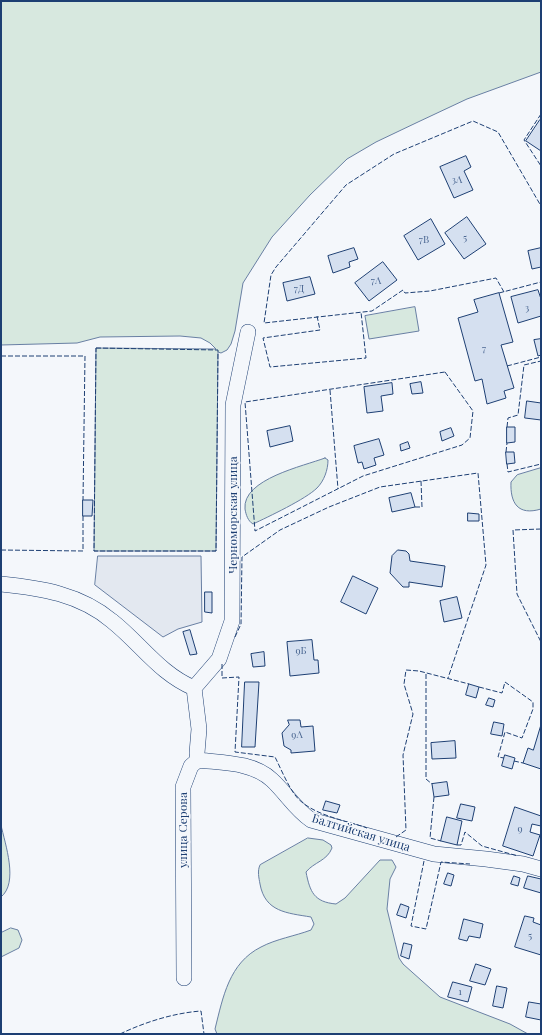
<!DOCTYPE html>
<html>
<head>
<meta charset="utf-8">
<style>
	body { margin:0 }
	#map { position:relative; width:542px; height:1035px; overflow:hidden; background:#f4f7fb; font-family:"Playfair Display",serif }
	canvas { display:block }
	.frame { position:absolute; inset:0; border:2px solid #1d3f73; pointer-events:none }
</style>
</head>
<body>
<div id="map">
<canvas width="542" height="1035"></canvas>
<div class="frame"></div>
</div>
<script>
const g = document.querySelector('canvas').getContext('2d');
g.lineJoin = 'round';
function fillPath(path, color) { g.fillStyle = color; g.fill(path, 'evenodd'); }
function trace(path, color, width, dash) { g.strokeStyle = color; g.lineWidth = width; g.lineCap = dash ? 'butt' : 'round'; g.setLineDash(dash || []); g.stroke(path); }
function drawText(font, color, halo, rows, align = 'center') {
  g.font = font + ' "Playfair Display",serif'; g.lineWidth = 3; g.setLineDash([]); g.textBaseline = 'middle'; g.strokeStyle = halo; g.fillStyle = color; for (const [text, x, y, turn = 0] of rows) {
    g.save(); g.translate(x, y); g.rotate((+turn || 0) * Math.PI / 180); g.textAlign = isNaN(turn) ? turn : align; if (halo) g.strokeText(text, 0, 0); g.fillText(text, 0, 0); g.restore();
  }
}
const green = new Path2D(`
	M1,1H541V72L467,99L418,122L376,142L347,159L310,195L272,237L243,283L235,331L231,344L227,350L221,353L218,352L216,551H94L96,348L216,349L210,343L201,338L180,336L100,337L77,343L1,345Z
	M415,307L419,331L369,339L365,316Z
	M325,458L328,460C328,470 324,481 317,488C306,499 268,517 253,524C248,521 246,515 245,509C242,479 304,466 325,458Z
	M541,468V509C518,516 510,503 511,482L517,475Z
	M1,825C5,844 19,883 1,897Z
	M308,838L323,840L331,845L332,848C327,861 314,862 306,872C310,892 314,902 336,904L345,898L380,860H392L396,867L390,879L387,909L399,958L403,964L440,997L510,1024L528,1034H217L215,1029C223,997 229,963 261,947C276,939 295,936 311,930L314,924L311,917C287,913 265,912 260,884C259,878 257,871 260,865Z
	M11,928L18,930L22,940L19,948L1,957V933Z`);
fillPath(green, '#d7e8df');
trace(green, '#687fa3', 1);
const parking = new Path2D(`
	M98,556H201L202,622L178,629L163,637L95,585Z`);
fillPath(parking, '#e3e8f0');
trace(parking, '#687fa3', 1);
const building = new Path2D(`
	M540,120L541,121V151L526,141Z
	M466,156L471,167L464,171L473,190L454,198L440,167Z
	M467,217L486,244L464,259L445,233Z
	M431,219L445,244L418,260L404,236Z
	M354,248L358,259L349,262L350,267L333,273L328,256Z
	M541,248V267L532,269L528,251Z
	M383,262L397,280L369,301L355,283Z
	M310,277L315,294L287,301L283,283Z
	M538,290L541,299V316L518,323L511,297Z
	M499,293L513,342L501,345L514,388L504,391L506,398L487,404L482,379L475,381L458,318L478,312L474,300Z
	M541,339V355L538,356L534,340Z
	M421,382L423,393L412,394L410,384Z
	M392,383L393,394L381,396L383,411L367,413L364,387Z
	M527,401L541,403V420L525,418Z
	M290,426L293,441L270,447L267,431Z
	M507,427H515V442L507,443Z
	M451,428L454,436L442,441L440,432Z
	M379,439L384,455L374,458L376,465L364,469L362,462L358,463L354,446Z
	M408,442L410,448L401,451L400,445Z
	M506,452H514L515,463L507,464Z
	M411,493L415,507L392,512L389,498Z
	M83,500H93L92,516H83Z
	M468,513L479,514V521H468Z
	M398,550L406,551L409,554L410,561L445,566L442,587L409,582V587H403L390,573L392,556Z
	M353,576L378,588L366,614L341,602Z
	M205,592H212V613L205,612Z
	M457,597L462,618L444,622L440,601Z
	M190,630L197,654L190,655L183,632Z
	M312,640L314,660H318L319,673L290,676L287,642Z
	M264,652L265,666L253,667L251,654Z
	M245,682H259L255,747H242Z
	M469,684L479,687L476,698L466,695Z
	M489,698L495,700L493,707L486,705Z
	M288,720H300L301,727L313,726L315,751L291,753V750L284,746L282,733L289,725Z
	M494,722L504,724L502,736L491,734Z
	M541,725V769L523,763L528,748L533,750Z
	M455,741L456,758L432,759L431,743Z
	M505,755L515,758L512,769L502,766Z
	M447,782L449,795L434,797L432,784Z
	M326,801L340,805L337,813L323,810Z
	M461,804L475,807L472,821L457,818Z
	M515,807L541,816V826L532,824L530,832L540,835L533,856L503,846Z
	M447,817L462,821L457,845L441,841Z
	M448,873L454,875L451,886L444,884Z
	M514,876L520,878L518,886L511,884Z
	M528,876L541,879V893L524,888Z
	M401,904L409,907L406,918L397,915Z
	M525,916L534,918L533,922L541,925V955L515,947Z
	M464,919L483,924L480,938L469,936L467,941L459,939Z
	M404,943L412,945L409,959L401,956Z
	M476,964L491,969L485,985L470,981Z
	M453,982L472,987L468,1002L448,997Z
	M497,986L507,988L503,1008L493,1006Z
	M529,1002L541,1004V1020L526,1017Z`);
fillPath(building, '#d5e0f0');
trace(building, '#1d3f73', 1);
const minor = new Path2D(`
	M1,584C41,588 80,594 112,621C140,643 160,674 194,688
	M194,688L219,659L232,621L233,405L248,332
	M194,688L199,729L197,753L198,760
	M198,760C223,763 253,762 272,780C286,793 295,809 311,820L434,854L486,859L523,864L541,869
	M184,978L183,787L191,766L198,760`);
trace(minor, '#1d3f73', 16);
trace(minor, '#f4f7fb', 15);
trace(new Path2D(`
	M541,114L524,140L541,166
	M504,292L496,278L430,291L405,293L403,290L372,311L264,323L271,275L276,267L346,185L394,154L473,121L498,132L541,206
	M499,293L541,282
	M317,316L320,330L263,338L270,367L366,358L361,312
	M96,348L218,350L216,551H94Z
	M1,356H85L83,500
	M507,366L541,357
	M445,372L473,411L470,438L462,445L363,476L255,531L245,402Z
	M330,390L338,489
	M507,427L508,418L518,415L524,365L541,361
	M506,452L507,443
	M507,464L508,472L541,464
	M415,507H422L421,481
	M541,529L513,530L517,594L541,642
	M1,550L83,551V516
	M235,637L241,624L242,557L280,530L329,507L380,487L478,473L486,565L448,678
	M222,664V678L239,677L235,752L275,757C281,769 287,784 295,795C310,815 345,820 367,828
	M426,674V779L432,784
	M479,687L502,693L505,682L533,702V709L522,738L505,732L498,757L504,758
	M514,761L523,763
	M434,797L430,838L441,841
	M396,837L406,830L403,755L413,714L404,684L406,670L419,671L469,684
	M457,845H461L465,832L482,846L518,856
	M424,861L411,926L426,929L441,862L470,864
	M120,1034C145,1022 174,1013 201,1011L204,1034`), '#1d3f73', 1, [5, 2]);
drawText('10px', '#4b6792', null, [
	["3А",457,180],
	["5",465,238],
	["7В",424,240],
	["7А",376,281],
	["7Д",299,289],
	["3",527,308],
	["7",484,349],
	["9Б",301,651],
	["9А",297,735],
	["9",520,829],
	["5",530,936],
	["1",460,992]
]);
drawText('12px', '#1d3f73', '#f4f7fb', [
	["Черноморская улица",233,515,-90],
	["улица Серова",183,830,-90],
	["Балтийская улица",361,833,17]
]);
</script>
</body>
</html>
